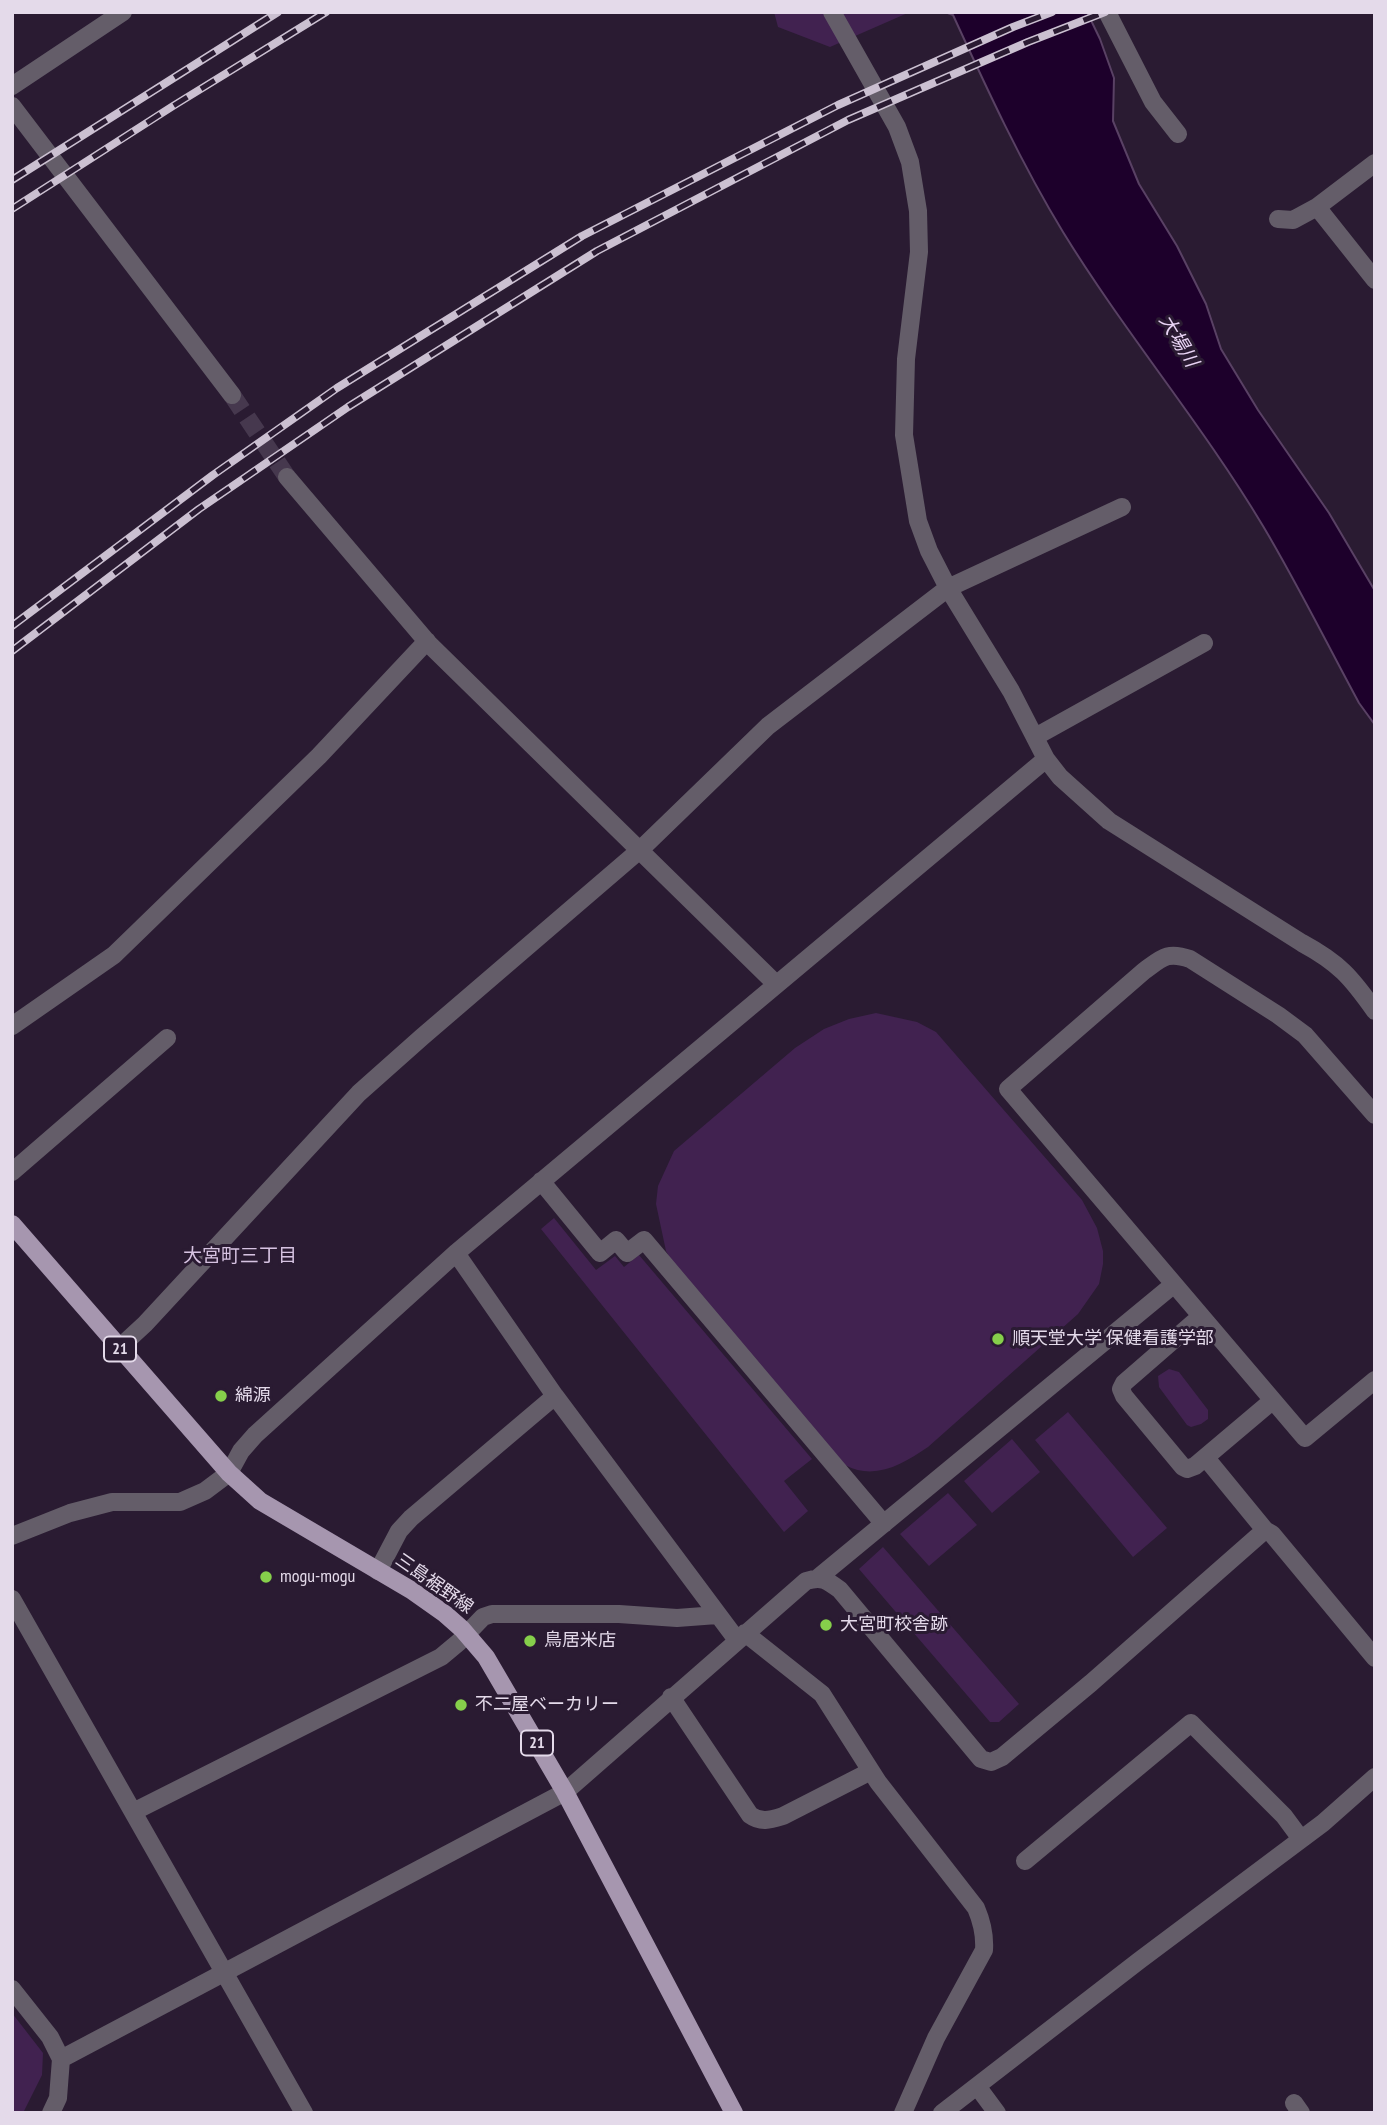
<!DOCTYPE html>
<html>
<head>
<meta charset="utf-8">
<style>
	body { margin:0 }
	#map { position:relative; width:1387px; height:2125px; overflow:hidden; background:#2a1b32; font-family:"PT Sans Narrow",sans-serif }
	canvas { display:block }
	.frame { position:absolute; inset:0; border:14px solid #e4daea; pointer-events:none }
</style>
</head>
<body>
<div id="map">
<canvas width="1387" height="2125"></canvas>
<div class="frame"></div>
</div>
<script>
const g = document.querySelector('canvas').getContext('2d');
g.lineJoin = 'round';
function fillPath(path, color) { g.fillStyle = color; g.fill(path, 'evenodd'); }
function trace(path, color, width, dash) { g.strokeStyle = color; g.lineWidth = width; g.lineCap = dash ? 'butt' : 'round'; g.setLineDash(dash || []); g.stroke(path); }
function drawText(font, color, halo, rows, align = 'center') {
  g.font = font + ' "PT Sans Narrow","Noto Sans JP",sans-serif'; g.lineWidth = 6; g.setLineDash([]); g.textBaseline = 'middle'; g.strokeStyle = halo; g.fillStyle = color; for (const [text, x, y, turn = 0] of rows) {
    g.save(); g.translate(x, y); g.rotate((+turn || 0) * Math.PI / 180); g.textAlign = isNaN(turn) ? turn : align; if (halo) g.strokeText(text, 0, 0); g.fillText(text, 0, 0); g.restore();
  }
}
fillPath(new Path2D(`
	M774,12H910L830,47L778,27Z
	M876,1013L917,1022L936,1032L1082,1200L1097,1228L1103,1251V1264L1099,1284L1078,1314L928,1447C903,1464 875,1481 845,1465L677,1270L666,1251L656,1204L658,1186L674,1151L795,1048L824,1029L849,1019Z
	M554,1218L596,1270L615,1256L624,1267L639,1255L812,1459L784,1481L808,1511L784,1532L541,1229Z
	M1169,1369L1179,1372L1208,1410V1419L1201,1424L1191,1427L1187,1425L1159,1387L1158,1376Z
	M1068,1412L1167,1528L1133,1557L1035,1440Z
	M1012,1439L1040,1472L992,1513L964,1481Z
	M948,1493L977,1525L929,1566L900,1534Z
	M883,1547L1019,1704L999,1722H990L859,1569Z
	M12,2013L43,2053L42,2075L23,2113H12Z`), '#412250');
const water = new Path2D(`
	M945,12H1087L1100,39L1114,78L1113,121L1139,184L1177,246L1206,304L1221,349L1258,410L1329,513L1375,591V725L1359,703C1327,644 1297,583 1263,526C1202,424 1125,333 1063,232C1021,163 987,89 953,15Z`);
fillPath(water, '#1d002b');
trace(water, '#594164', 2);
trace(new Path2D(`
	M232,395L287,477`), '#46384e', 18, [18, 9]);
trace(new Path2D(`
	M832,12L897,127L910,162L918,211L919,252L906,359L904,435L918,521L929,551L948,588L1011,691L1046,759L1060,777L1109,821L1302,943C1339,963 1351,977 1375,1011
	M1107,12L1153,102L1178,134
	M12,86L123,12
	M12,106L232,395
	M1317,207L1375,163
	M1278,219L1293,220L1317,207L1375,280
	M287,477L429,644L776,984
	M1035,737L1204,643
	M12,1026L114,955L319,756L427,641
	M1375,1115L1305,1035L1278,1015L1190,959C1167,951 1162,958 1144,971L1008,1089L1305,1438L1375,1380
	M12,1172L167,1038
	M541,1181L600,1253L616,1240L627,1253L644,1240L884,1524
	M456,1253L555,1396L737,1640
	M1200,1317L1124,1383L1121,1389L1124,1396L1183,1467L1187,1469L1195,1466L1272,1401
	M119,1348L145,1324L359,1093L422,1037L641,849L768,726L948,588L1122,507
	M1206,1458L1265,1530
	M12,1536L70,1513L112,1502H180L205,1491L229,1473L241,1451L255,1435L456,1253L1046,759
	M378,1571L399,1531L411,1518L555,1396
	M819,1577L1173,1285
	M12,1599L304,2113
	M745,1633L822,1694L878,1782L976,1908C982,1922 985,1935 984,1950L936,2038L903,2113
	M671,1697L750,1815C761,1823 770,1820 783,1816L871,1771
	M133,1812L441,1657L459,1642L483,1617L492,1614H619L677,1618L717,1615
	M1025,1861L1191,1723L1284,1816L1301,1839
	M12,1989L50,2037L61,2059
	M977,2086L997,2113
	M1294,2103L1301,2113
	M51,2113L58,2098L61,2059L565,1792L806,1581C822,1576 827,1580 840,1590L981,1759L991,1762L1002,1757L1091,1683L1265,1530L1272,1534L1375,1658
	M942,2113L1140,1960L1323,1823L1375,1777`), '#645d69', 18);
trace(new Path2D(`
	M12,1224L229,1473L260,1501L411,1590L445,1614L462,1629L486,1657L565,1792L734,2113`), '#a696af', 18);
const rail = new Path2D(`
	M12,180L278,12
	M12,209L173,106L326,12
	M12,626L213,475L337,388L582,236L838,105L1013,27L1052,12
	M12,651L199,509L348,407L597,251L848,120L1028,42L1105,12`);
trace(rail, '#cbc0d1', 8);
trace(rail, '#2a1b32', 5, [16]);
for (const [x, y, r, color] of [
	[998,1339,7,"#86cf4b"],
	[221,1396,7,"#86cf4b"],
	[266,1577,7,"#86cf4b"],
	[826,1625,7,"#86cf4b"],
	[530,1641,7,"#86cf4b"],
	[461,1705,7,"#86cf4b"]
]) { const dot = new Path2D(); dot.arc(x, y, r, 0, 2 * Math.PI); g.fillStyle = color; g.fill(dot); trace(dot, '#2a1b32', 2.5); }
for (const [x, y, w] of [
	[120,1349,32],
	[537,1743,32]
]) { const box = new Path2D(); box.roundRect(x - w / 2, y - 12.5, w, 25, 5); g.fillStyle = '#2a1b32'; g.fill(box); trace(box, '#e4daea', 2); }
drawText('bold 16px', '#e4daea', null, [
	["21",120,1349],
	["21",537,1743]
]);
drawText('18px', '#e4daea', '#2a1b32', [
	["順天堂大学 保健看護学部",1012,1339],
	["綿源",235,1396],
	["mogu-mogu",280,1577],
	["大宮町校舎跡",840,1625],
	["鳥居米店",544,1641],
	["不二屋ベーカリー",475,1705]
], 'left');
drawText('18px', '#e4daea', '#2a1b32', [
	["三島裾野線",434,1584,35]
]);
drawText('italic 19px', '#ead5f6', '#2a1b32', [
	["大場川",1178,341,59]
]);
drawText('19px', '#d6c2e1', '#2a1b32', [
	["大宮町三丁目",240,1257]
]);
</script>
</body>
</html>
